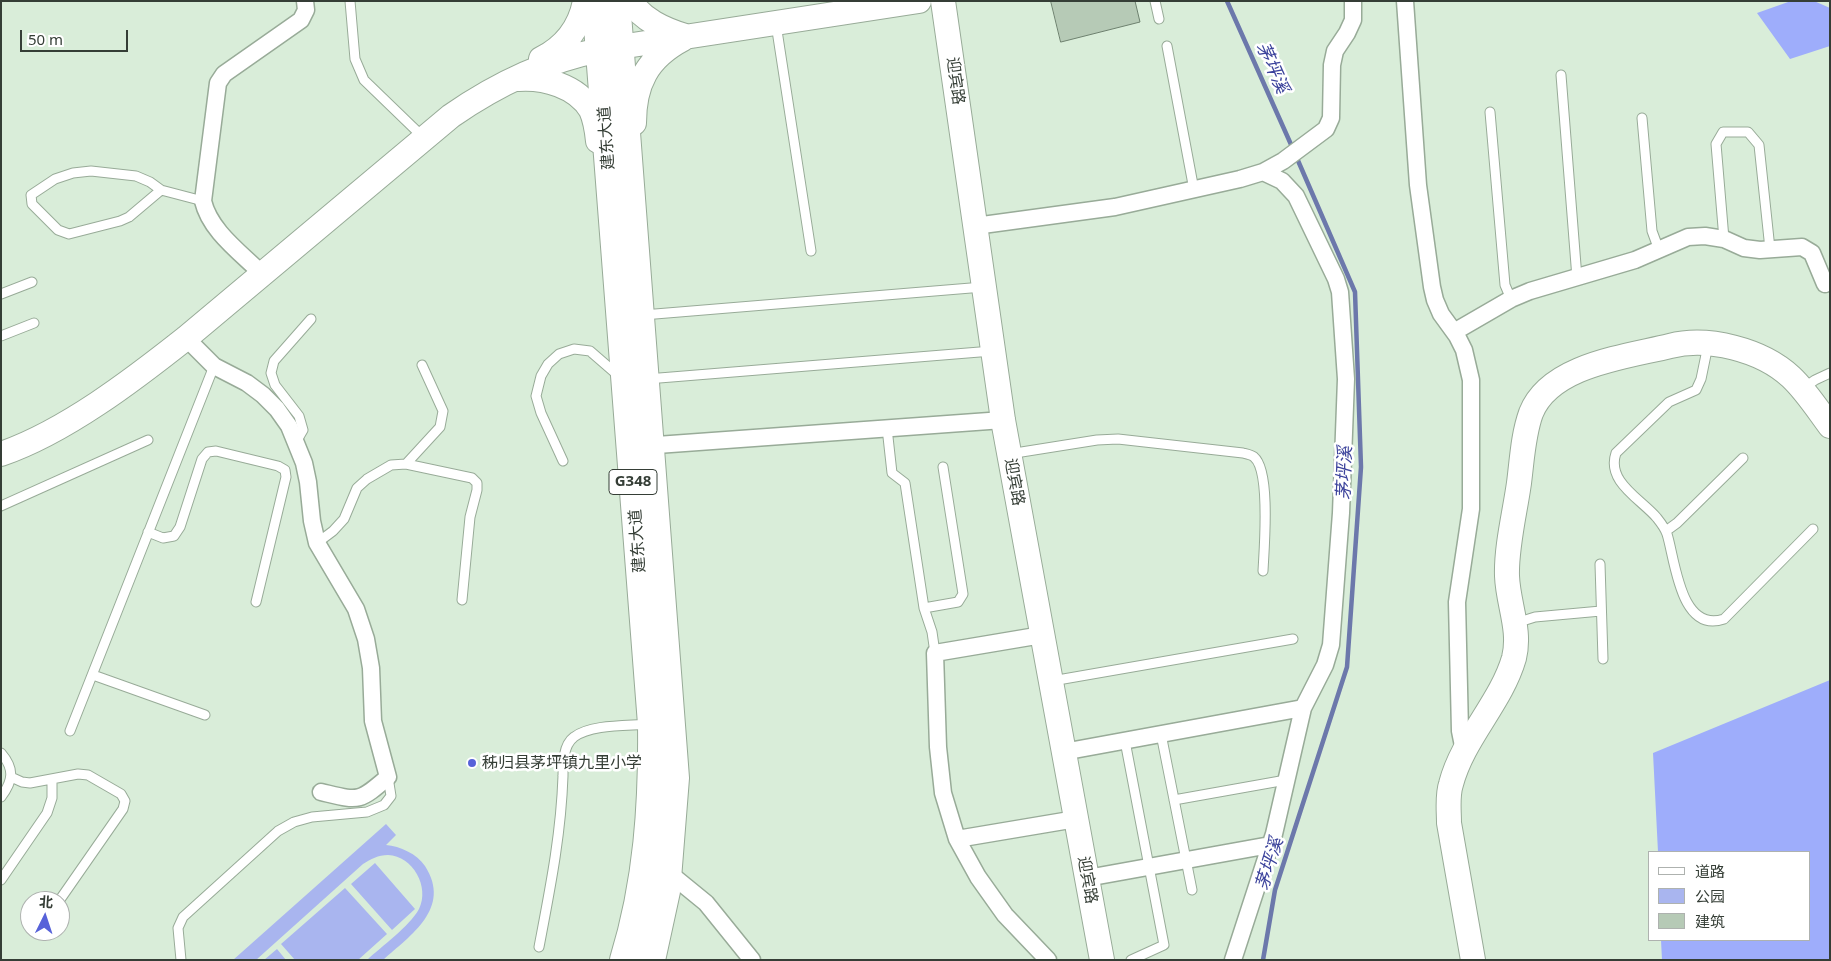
<!DOCTYPE html>
<html>
<head>
<meta charset="utf-8">
<style>
	body { margin:0 }
	#map { position:relative; width:1831px; height:961px; overflow:hidden; background:#d9edd9; font-family:"Noto Sans","Noto Sans SC",sans-serif }
	canvas { display:block }
	.frame { position:absolute; inset:0; border:2px solid #353e36; pointer-events:none }
	.legend { position:absolute; left:1648px; top:851px; width:162px; height:90px; box-sizing:border-box; background:#fff; border:1px solid #aeb2af; margin:0; padding:6px 9px; list-style:none; font-size:15px; color:#353e36 }
	.legend li { display:flex; align-items:center; gap:10px; height:25px }
	.legend b { width:25px; border:1px solid #aeb2af }
	.north { position:absolute; left:20px; top:891px; width:50px; height:50px; box-sizing:border-box; background:#fff; border:1px solid #aeb2af; border-radius:50%; rotate:4deg; font-size:14px; font-weight:700; line-height:20px; text-align:center; color:#353e36 }
	.north::after { content:''; display:block; margin:auto; width:18px; height:22px; background:#5762d9; clip-path:polygon(50% 0,100% 100%,50% 72%,0 100%) }
	.scale { position:absolute; left:20px; top:30px; width:108px; height:22px; box-sizing:border-box; border:2px solid #353e36; border-top:0; padding-left:6px; font-size:15px; line-height:18px; white-space:nowrap; color:#353e36; -webkit-text-stroke:4px #fff; paint-order:stroke }
</style>
</head>
<body>
<div id="map">
<canvas width="1831" height="961"></canvas>
<div class="frame"></div>
<ul class="legend">
<li><b style="height:6px;background:#fff"></b>道路</li>
<li><b style="height:14px;background:#a9b5ef"></b>公园</li>
<li><b style="height:14px;background:#b6cab6"></b>建筑</li>
</ul>
<div class="north">北</div>
<div class="scale">50 m</div>
</div>
<script>
const g = document.querySelector('canvas').getContext('2d');
g.lineJoin = 'round';
function fillPath(path, color) { g.fillStyle = color; g.fill(path, 'evenodd'); }
function trace(path, color, width, dash) { g.strokeStyle = color; g.lineWidth = width; g.lineCap = dash ? 'butt' : 'round'; g.setLineDash(dash || []); g.stroke(path); }
function drawText(font, color, halo, rows, align = 'center') {
  g.font = font + ' "Noto Sans","Noto Sans SC",sans-serif'; g.lineWidth = 5; g.setLineDash([]); g.textBaseline = 'middle'; g.strokeStyle = halo; g.fillStyle = color; for (const [text, x, y, turn = 0] of rows) {
    g.save(); g.translate(x, y); g.rotate((+turn || 0) * Math.PI / 180); g.textAlign = isNaN(turn) ? turn : align; if (halo) g.strokeText(text, 0, 0); g.fillText(text, 0, 0); g.restore();
  }
}
fillPath(new Path2D(`
	M386,824L396,835L386,845C400,846 417,854 425,866C452,908 411,935 383,960H367C382,946 409,927 419,909C430,887 413,856 388,855C378,855 371,859 363,864L256,960H233Z
	M375,863L415,909L392,930L351,884Z
	M345,888L387,934L358,960H295L281,944Z
	M277,949L286,960H264Z`), '#a9b5ef');
fillPath(new Path2D(`
	M1791,1H1814L1830,8V46L1790,59L1757,13Z
	M1830,680V960H1662L1661,940H1810V852H1658L1653,753Z`), '#9eadfb');
trace(new Path2D(`
	M1227,1L1293,149
	M1263,960L1275,890L1347,667L1361,467L1355,292L1296,156`), '#6c78ab', 4.5);
const building = new Path2D(`
	M1051,1H1135L1140,22L1061,42Z`);
fillPath(building, '#b6cab6');
trace(building, '#6d806e', 1);
const lane = new Path2D(`
	M350,1L355,59L364,80L424,138
	M1155,1L1159,19
	M776,24L811,251
	M1167,46L1194,190
	M1561,75L1577,278
	M1490,112L1505,285L1511,299
	M1642,118L1652,231L1659,250
	M161,190L129,217L120,221L69,234L58,230L32,204L31,195L55,179L73,173L91,171L136,176L150,182L161,190L203,201
	M1724,239L1716,144L1723,132H1748L1759,145L1770,249
	M1,294L32,282
	M643,315L983,287
	M1,336L34,323
	M1708,345L1701,379L1696,390L1669,402L1616,453C1606,482 1641,499 1657,518C1661,523 1665,528 1667,534C1675,559 1680,634 1724,619L1813,529
	M647,379L992,351
	M1802,389L1815,380L1830,373
	M887,428L892,473L905,483L924,608L932,632L935,653
	M296,442L303,430L299,416L275,385L271,373L274,361L311,319
	M1009,454L1097,440L1118,439L1243,453C1247,454 1252,455 1254,457C1271,471 1264,549 1263,571
	M563,461L541,413L536,396L541,376L548,364L559,354L574,349L590,351L620,377
	M406,464L440,427L443,411L422,365
	M1,506L148,440
	M1666,531L1677,523L1743,458
	M148,532L163,538L174,536L180,527L202,459L208,452L216,451L278,466L285,470L286,477L256,602
	M317,543L333,531L344,519L357,488L367,479L391,465L406,464L472,478L477,483V490L470,517L462,600
	M1600,564L1603,659
	M924,608L958,602L963,594L943,467
	M1516,623L1535,617L1601,611
	M93,675L205,715
	M1052,681L1293,639
	M70,731L214,366
	M1161,734L1192,890
	M1125,741L1164,945L1131,960
	M1,753C15,769 13,781 1,797
	M11,777L22,782L30,783L78,774L88,775L121,794L125,801L123,809L59,901
	M1174,800L1286,780
	M1,880L47,813L52,798V779
	M539,947C550,889 561,835 563,776C563,764 563,745 574,737C591,724 628,726 649,724
	M181,960L178,928L183,917L278,831L294,822L312,817L367,812L384,805L391,796L388,777`);
const street = new Path2D(`
	M1405,1L1418,185L1432,287L1435,300L1441,314L1457,336L1464,350L1471,380V509L1457,602L1460,731L1464,751
	M975,226L1115,207L1240,179L1263,172L1283,161L1326,129L1331,118L1332,65L1335,51L1347,33L1353,20V1
	M262,274C240,252 210,231 203,201L218,83L224,74L301,20L306,10L305,1
	M1454,332L1511,299L1530,291L1635,260L1688,237L1705,236L1724,239L1744,248L1760,250L1802,247L1812,253L1825,284
	M186,338L214,366L247,383L263,395L277,409L289,426L304,463L308,482L312,521L317,543L356,609L366,639L371,668L373,721L388,777C358,803 359,801 321,792
	M643,446L1003,420
	M1042,635L935,653L938,747L943,793L957,839L978,877L1005,915L1048,960
	M1063,752L1303,708
	M957,839L1076,819
	M662,871L668,872L706,903L752,960
	M1087,878L1270,845
	M1233,960L1274,834L1303,708L1325,665L1331,645L1341,513L1346,379L1340,292L1336,279L1296,196L1282,181L1263,172`);
const secondary = new Path2D(`
	M630,1C643,20 663,29 685,36
	M943,1L1003,420L1102,960
	M541,59C565,47 580,28 585,1
	M518,79C544,77 577,86 591,110C595,119 597,131 598,141
	M634,123C634,84 647,58 683,39
	M1,454C65,432 133,380 186,338L451,116C497,84 545,61 600,50L919,1
	M1473,960L1449,823C1449,810 1447,796 1451,784C1463,738 1501,703 1514,658C1521,630 1508,604 1507,576C1506,547 1515,512 1519,483C1522,460 1523,435 1531,413C1550,365 1625,357 1670,346C1708,336 1762,350 1791,377C1806,391 1818,410 1830,426`);
const highway = new Path2D(`
	M596,1L652,724C653,804 648,882 624,960
	M616,1L675,778L666,891L651,960`);
trace(lane, '#98ab98', 11);
trace(street, '#98ab98', 19);
trace(secondary, '#98ab98', 26);
trace(highway, '#98ab98', 30);
trace(lane, '#fff', 9);
trace(street, '#fff', 16);
trace(secondary, '#fff', 24);
trace(highway, '#fff', 28);
for (const [x, y, r, color] of [
	[472,763,5,"#5762d9"]
]) { const dot = new Path2D(); dot.arc(x, y, r, 0, 2 * Math.PI); g.fillStyle = color; g.fill(dot); trace(dot, '#fff', 2); }
for (const [x, y, w] of [
	[633,482,48]
]) { const box = new Path2D(); box.roundRect(x - w / 2, y - 12.5, w, 25, 4); g.fillStyle = '#fff'; g.fill(box); trace(box, '#353e36', 1); }
drawText('bold 15px', '#353e36', null, [
	["G348",633,482]
]);
drawText('16px', '#353e36', '#fff', [
	["迎宾路",955,81,82],
	["建东大道",607,138,-94],
	["迎宾路",1014,482,80],
	["建东大道",638,541,-94],
	["迎宾路",1087,880,80]
]);
drawText('16px', '#353e36', '#fff', [
	["秭归县茅坪镇九里小学",482,763]
], 'left');
drawText('italic 18px', '#3c439c', '#fff', [
	["茅坪溪",1272,68,66],
	["茅坪溪",1345,473,-88],
	["茅坪溪",1270,864,-73]
]);
</script>
</body>
</html>
